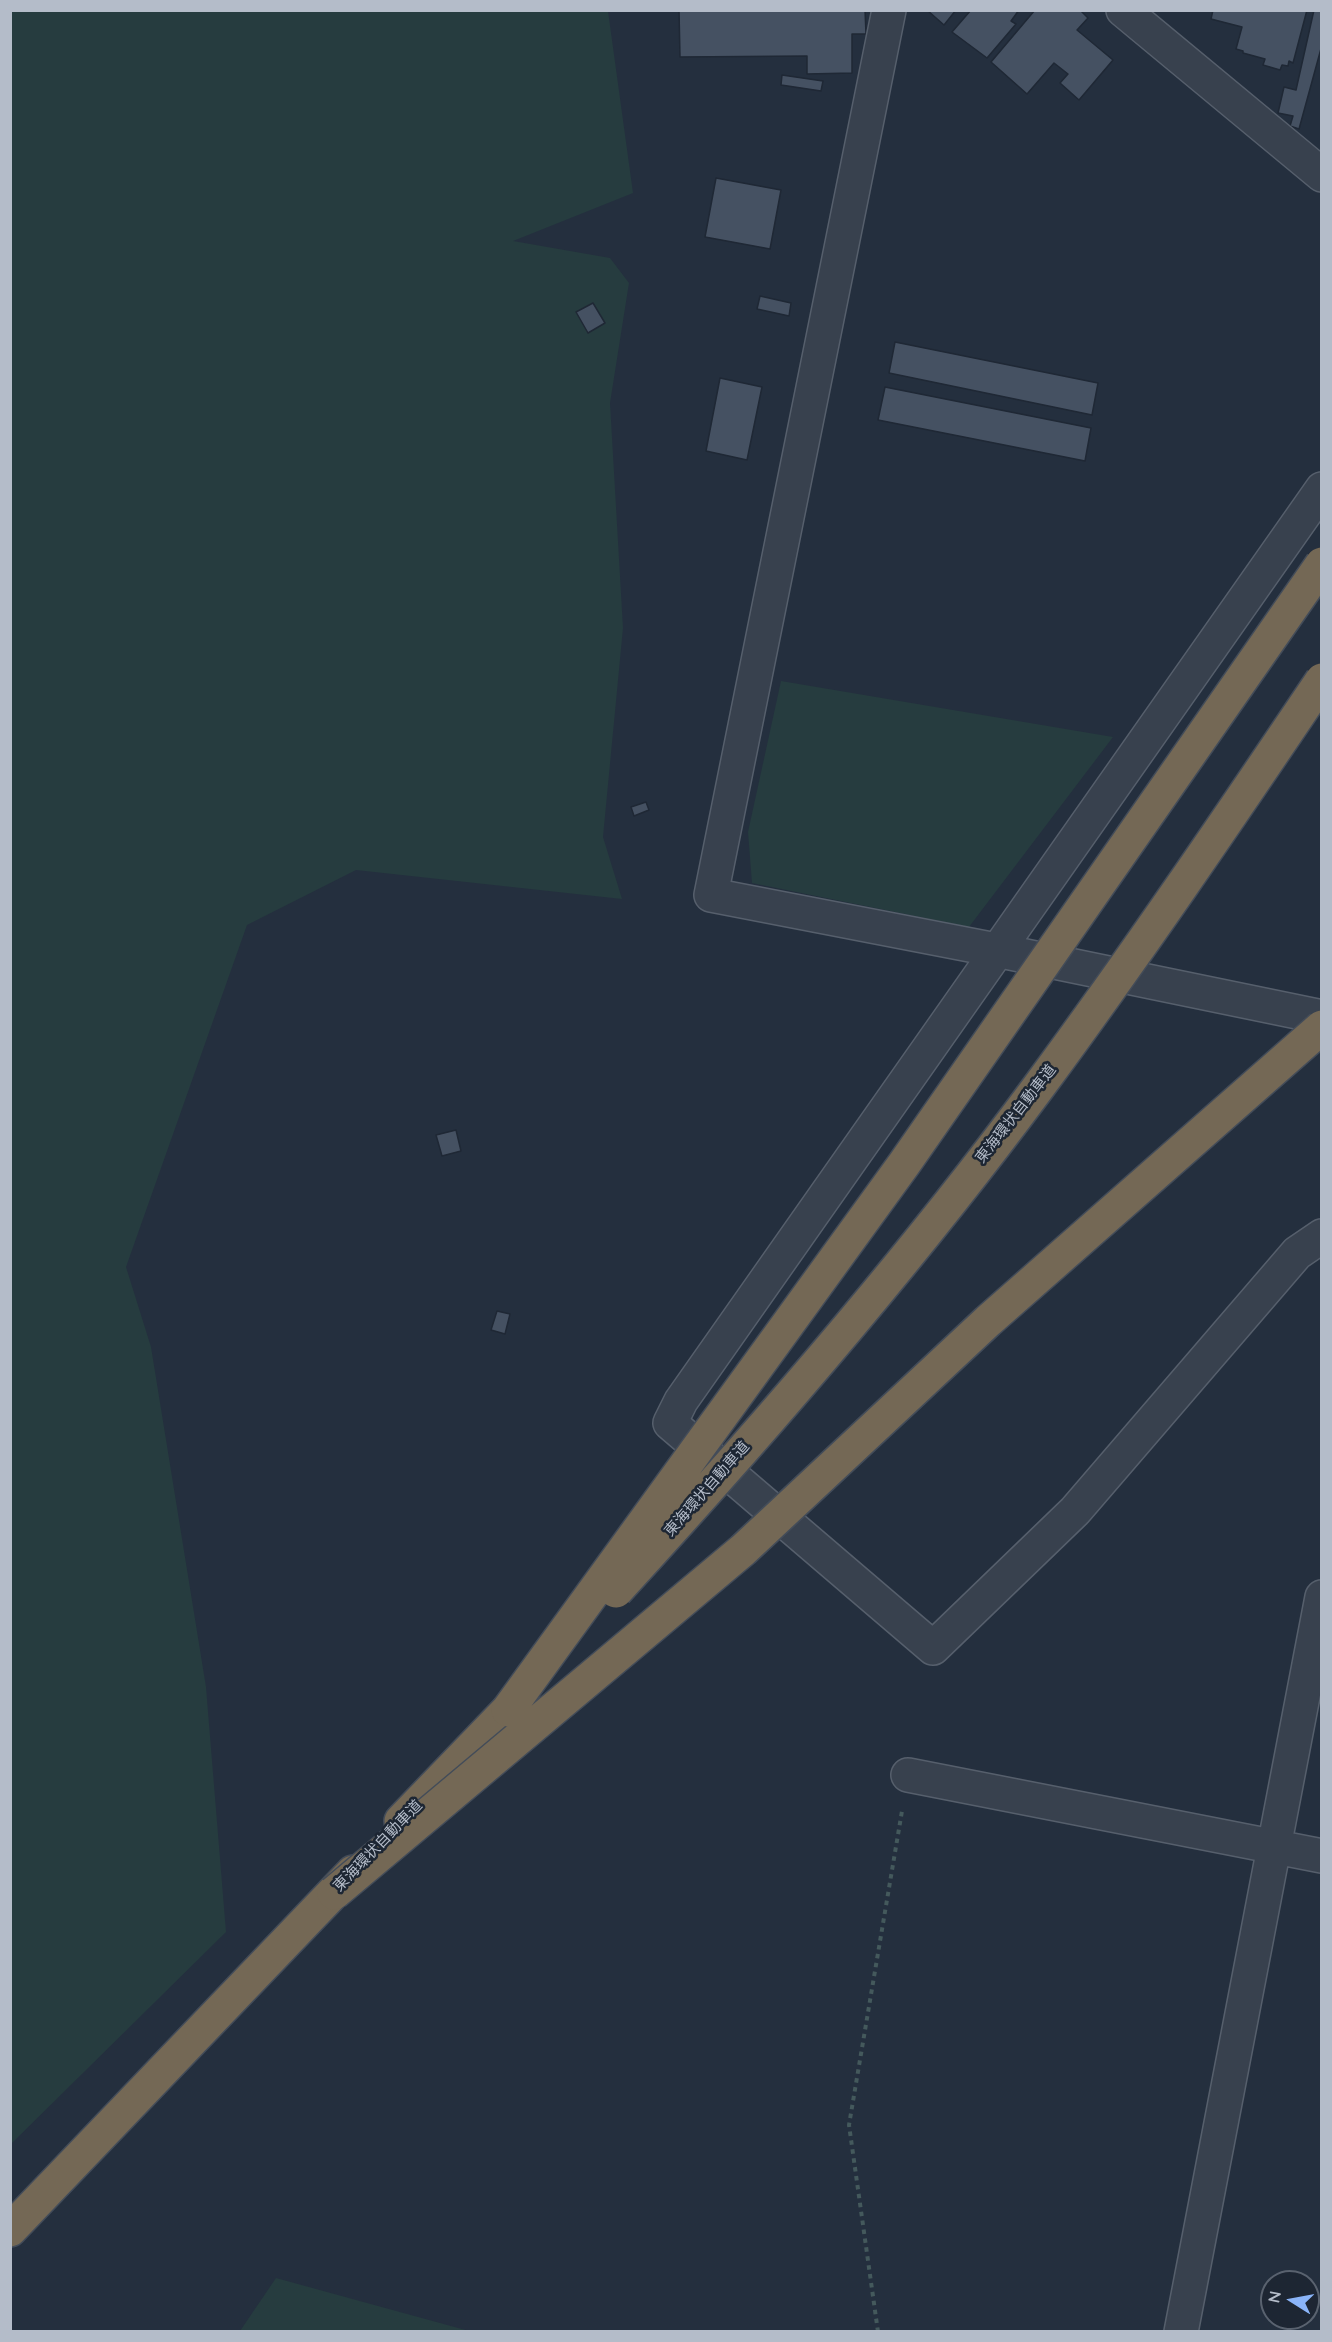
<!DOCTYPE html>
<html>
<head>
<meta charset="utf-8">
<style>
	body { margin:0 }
	#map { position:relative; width:1332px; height:2342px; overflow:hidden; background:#242f3e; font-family:Quicksand,sans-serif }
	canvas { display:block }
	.frame { position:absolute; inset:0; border:12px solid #b4bcc9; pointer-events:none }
	.north { position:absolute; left:1260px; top:2270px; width:60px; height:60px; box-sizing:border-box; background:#1d2633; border:2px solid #59626f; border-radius:50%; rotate:281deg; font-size:16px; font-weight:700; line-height:24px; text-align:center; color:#b4bcc9 }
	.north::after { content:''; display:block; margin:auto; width:21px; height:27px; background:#8ab4f8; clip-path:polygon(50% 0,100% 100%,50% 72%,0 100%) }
</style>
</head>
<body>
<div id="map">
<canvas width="1332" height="2342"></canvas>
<div class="frame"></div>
<div class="north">N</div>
</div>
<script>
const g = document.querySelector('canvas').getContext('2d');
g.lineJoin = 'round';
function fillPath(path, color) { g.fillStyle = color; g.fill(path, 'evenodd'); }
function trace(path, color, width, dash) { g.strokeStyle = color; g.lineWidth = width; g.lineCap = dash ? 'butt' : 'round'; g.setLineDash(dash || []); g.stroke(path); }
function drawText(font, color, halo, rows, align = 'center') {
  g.font = font + ' Quicksand,"Noto Sans JP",sans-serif'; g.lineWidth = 5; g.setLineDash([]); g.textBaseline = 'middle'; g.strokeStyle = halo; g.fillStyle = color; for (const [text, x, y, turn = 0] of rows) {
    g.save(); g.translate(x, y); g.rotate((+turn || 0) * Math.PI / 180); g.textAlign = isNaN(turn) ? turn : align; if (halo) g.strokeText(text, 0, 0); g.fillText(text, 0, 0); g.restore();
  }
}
fillPath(new Path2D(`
	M11,11H608L633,193L513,241L610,258L629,283L610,403L623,628L603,837L622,899L356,870L247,925L126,1267L151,1347L206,1687L226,1932L11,2144Z
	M781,681L1113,737L969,927L752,883L748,832Z
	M276,2278L469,2331H240Z`), '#263c3f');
const building = new Path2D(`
	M679,10H865L866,34H852V73L807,74V56L680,57Z
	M927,10H956L944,25Z
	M971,10H1019L1011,21L1016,24L987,58L952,32Z
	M1035,10H1080L1088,18L1077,30L1113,60L1079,100L1060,83L1068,74L1054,63L1027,94L991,62Z
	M1213,10H1307L1293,63L1289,61L1288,66L1282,65L1280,70L1263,65L1265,59L1243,53V51L1236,49L1242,27L1211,19Z
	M1314,10H1322V45L1299,129L1290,126L1293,116L1278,113L1284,87L1296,90Z
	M782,75L823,81L821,91L781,85Z
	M716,178L781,190L770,249L705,237Z
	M760,296L791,303L789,316L757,309Z
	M593,303L605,323L588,333L576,312Z
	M895,342L1098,383L1092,415L889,373Z
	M720,378L762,387L747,460L706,451Z
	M885,387L1091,428L1085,461L878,420Z
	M646,802L649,810L634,816L631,807Z
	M456,1130L461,1151L442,1156L436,1135Z
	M497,1311L510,1314L505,1334L491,1330Z`);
fillPath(building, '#455162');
trace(building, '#1f2835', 1.5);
const street = new Path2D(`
	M889,10L711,895L996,950L1322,1017
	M1123,10L1322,175
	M1322,489L681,1401L670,1423L933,1648L1075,1511L1297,1253L1322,1236
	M908,1775L1322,1856
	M1181,2332L1322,1597`);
const highway = new Path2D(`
	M401,1821L508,1710
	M10,2230L353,1872`);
trace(street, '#565f6c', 36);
trace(highway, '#434c59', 36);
trace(new Path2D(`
	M878,2332L849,2125L902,1811`), '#44595c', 4, [4.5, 4.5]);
trace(street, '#38414e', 33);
trace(highway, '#746855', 33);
const highwayBridge = new Path2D(`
	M616,1591C762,1432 909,1262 1037,1089C1136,955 1229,818 1322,680
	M508,1710L904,1164L1322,564
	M334,1893L743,1550L988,1321L1322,1027`);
trace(highwayBridge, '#434c59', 36, []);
trace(highwayBridge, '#746855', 33);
drawText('15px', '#b4bcc9', '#1d2633', [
	["東海環状自動車道",1016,1114,-52],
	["東海環状自動車道",707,1489,-49],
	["東海環状自動車道",378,1846,-46]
]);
</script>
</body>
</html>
